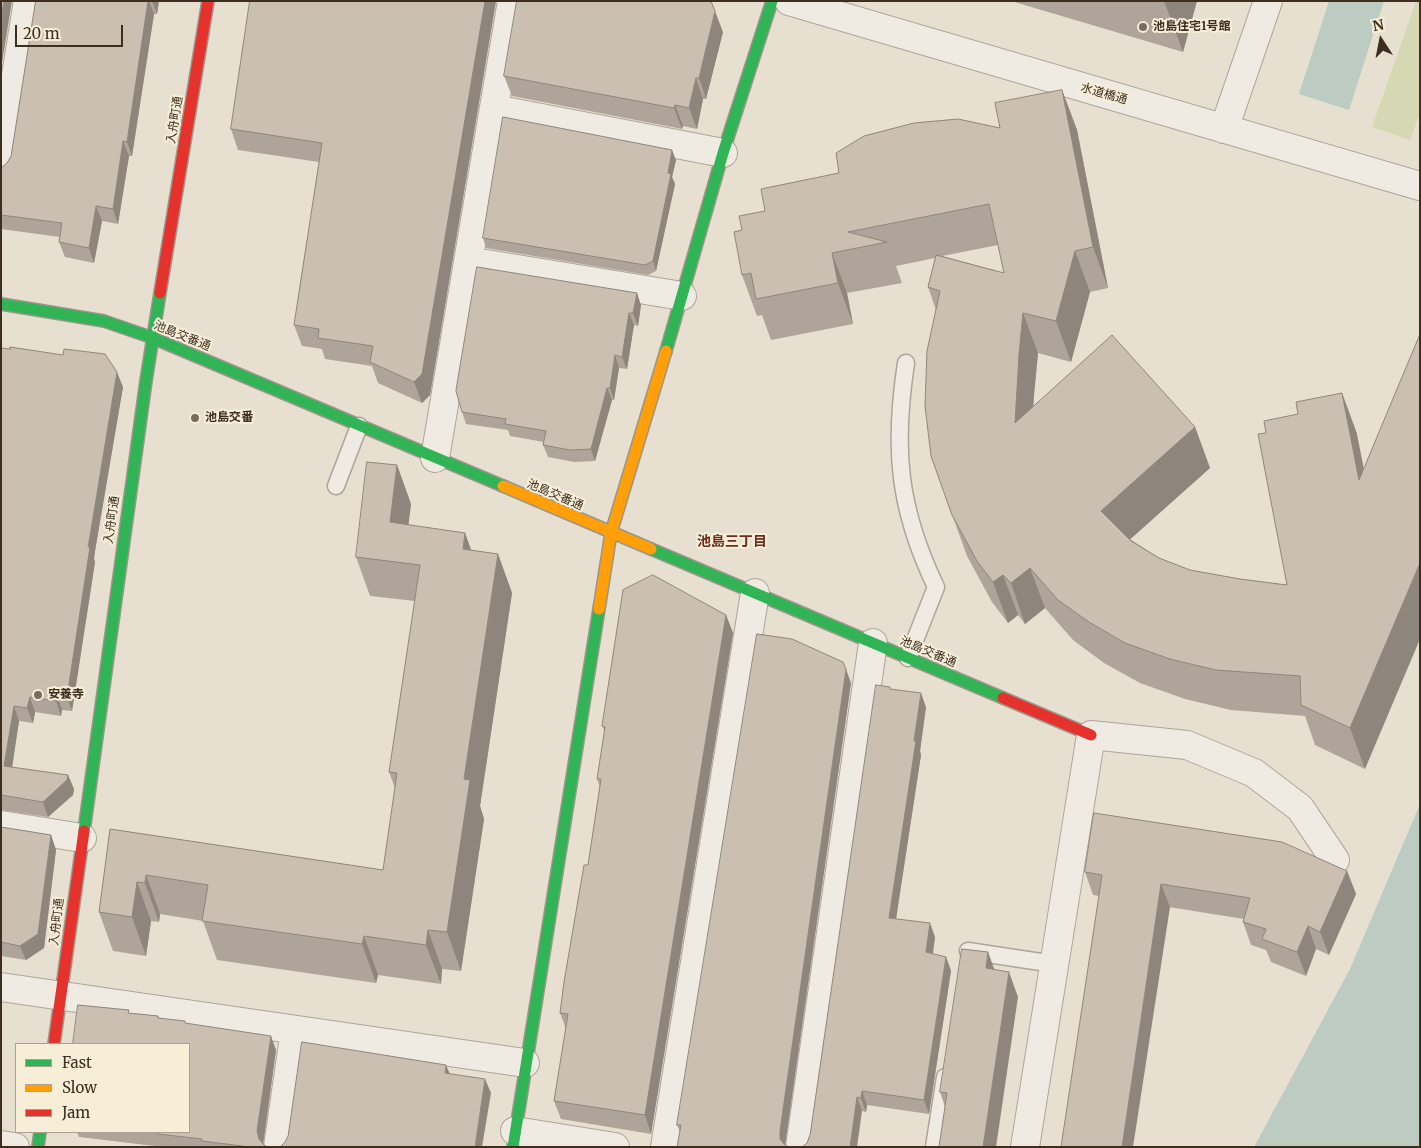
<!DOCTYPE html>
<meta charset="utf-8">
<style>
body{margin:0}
#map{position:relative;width:1421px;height:1148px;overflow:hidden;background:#e7e0d1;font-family:Merriweather,serif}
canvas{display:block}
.frame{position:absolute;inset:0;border:2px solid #3d2e20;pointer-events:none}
.legend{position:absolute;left:15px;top:1043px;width:175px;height:90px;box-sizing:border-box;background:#f7eed8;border:1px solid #ada18e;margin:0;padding:6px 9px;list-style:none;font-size:15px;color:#3d2e20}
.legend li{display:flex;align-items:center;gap:10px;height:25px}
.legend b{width:25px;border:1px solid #ada18e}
.north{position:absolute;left:1356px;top:15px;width:50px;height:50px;-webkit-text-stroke:4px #f7eed8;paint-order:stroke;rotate:349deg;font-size:14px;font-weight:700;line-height:20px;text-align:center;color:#3d2e20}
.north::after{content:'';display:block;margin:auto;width:18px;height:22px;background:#3d2e20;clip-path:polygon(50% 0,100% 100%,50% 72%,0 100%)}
.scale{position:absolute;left:15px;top:25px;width:108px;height:22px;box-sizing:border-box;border:2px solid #3d2e20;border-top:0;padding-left:6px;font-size:15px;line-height:18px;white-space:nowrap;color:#3d2e20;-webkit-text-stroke:4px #f7eed8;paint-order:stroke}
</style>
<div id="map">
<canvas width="1421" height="1148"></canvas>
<div class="frame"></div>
<ul class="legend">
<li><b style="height:6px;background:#30b455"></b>Fast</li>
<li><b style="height:6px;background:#ff9f0a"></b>Slow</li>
<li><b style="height:6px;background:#e5322d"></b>Jam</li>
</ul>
<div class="north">N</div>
<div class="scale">20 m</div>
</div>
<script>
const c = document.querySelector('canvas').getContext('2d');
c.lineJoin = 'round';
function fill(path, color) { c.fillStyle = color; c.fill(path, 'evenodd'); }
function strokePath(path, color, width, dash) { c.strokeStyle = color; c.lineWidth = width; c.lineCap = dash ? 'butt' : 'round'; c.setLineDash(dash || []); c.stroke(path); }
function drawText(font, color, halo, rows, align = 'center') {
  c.font = font + ' Merriweather,"Noto Sans JP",serif'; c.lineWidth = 4; c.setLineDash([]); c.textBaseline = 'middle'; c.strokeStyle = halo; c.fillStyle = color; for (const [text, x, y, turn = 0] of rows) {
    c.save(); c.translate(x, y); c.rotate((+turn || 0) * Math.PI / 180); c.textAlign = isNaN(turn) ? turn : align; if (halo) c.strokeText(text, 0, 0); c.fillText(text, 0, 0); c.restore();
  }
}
const green = new Path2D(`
 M1416 1H1420V113L1410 140 1372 127Z`);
const water = new Path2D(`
 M1329 1H1384L1349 110 1299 94Z
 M1420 804V1147H1254L1350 969Z`);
const lane = new Path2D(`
 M906 363C893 448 898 508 936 587L908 658
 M336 486 359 426
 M968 951 1054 964
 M934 1147 945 1077`);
const street = new Path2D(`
 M789 1 1420 186
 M494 109 723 153
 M1224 129 1268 1
 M1 168 28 1
 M468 261 682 296
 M435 458 512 1
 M1 825 82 838
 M1 987 525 1063
 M515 1131 615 1147
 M1 1145 15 1147
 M278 1147 295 1030
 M665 1147 755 593
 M800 1147 873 643
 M1025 1147 1091 735 1187 745 1254 773 1300 808 1335 860`);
const fast = new Path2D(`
 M1 304 104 321 153 338 503 486
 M666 351 723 153 772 1
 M651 549 1003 698
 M84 831 146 381 160 293
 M38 1147 40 1132
 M513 1147 599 609`);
const slow = new Path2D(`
 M503 486 651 549
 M599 609 611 533 666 351`);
const jam = new Path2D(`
 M160 293 208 1
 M1003 698 1091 735
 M54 1044 84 831`);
const wall = new Path2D(`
 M36 1H159L157 14H154L132 156H129L118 224 102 221 94 263 65 257 59 242 60 237 1 229V168L7 163 11 156Z
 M250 1H496L430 395 422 403 378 383 372 366 325 359 322 349 302 346 294 325 319 162 238 150 231 129Z
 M1011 1H1197L1183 52Z
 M723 32 706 99H703L697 129 683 126 682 129 512 96 504 76Z
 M1062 90 1077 130 1108 288 1090 292 1071 362 1038 353 1033 407 1195 427 1210 468 1130 539 1159 558 1190 570 1240 579 1287 585 1266 433 1298 414 1342 393 1357 434 1365 769 1315 745 1305 716 1231 710 1185 699 1140 683 1104 663 1073 640 1045 608 1025 624 1018 615 1008 623 992 602 967 556 931 456 936 310 928 287 935 258 896 266 902 283 847 293 853 324 771 340 762 315 757 316 742 275V230L765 211 839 173 1000 128ZM998 245 1004 273 942 256Z
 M676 160 672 177 675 184 656 271 648 275 486 248 483 238Z
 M641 305 638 326 634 325 627 369 619 368 614 400H612L595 461 574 462 548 457 543 445 544 442 510 436 508 430 466 424 462 412Z
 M1 348 123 387 95 551 94 559 95 562 72 711 62 710 61 716 35 712 33 723 19 721 12 767 68 775 74 789 73 795 48 817 1 810Z
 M397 465 411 504 408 525 465 533 471 550 498 554 512 593 480 806 484 819 461 971 442 969 441 984 378 975 376 983 217 960 203 921 160 914 159 922 151 921 146 956 113 951 99 912 110 829 383 870 395 788 389 772 415 601 370 596 356 557Z
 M726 615 733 633 651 1134 561 1119 554 1101 566 1029 560 1013 588 865 600 787 597 779 605 732 602 726Z
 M851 683 785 1145 680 1132 677 1125Z
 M891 690 926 707 920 751 921 755 896 919 935 937 933 954 946 957 951 971 929 1114 867 1105 866 1112 862 1111 807 1143 810 1135Z
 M1 827 51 835 56 850 44 948 26 960 1 956Z
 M1347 871 1356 894 1329 955 1316 949 1306 976 1271 962 1266 950 1251 945 1243 922 1244 919 1093 895 1085 872Z
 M988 952 994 970 1018 997 945 1107 940 1092Z
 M130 1013 158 1016 159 1018 186 1023 276 1050 263 1144 267 1147H163L79 1137 77 1132H189Z`);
const shadedWall = new Path2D(`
 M4 1H12L1 69V20Z
 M148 1H149L154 14 132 156 127 142Z
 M152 1H159L157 14Z
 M485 1H496L430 395 422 403 414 382Z
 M1164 1H1197L1183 52Z
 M715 11 723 32 706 99 699 78Z
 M696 78 703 99 697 129 689 108Z
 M1062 90 1077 130 1108 288 1093 247Z
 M675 105 683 126 682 129 674 108Z
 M123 141 129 156 118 224 113 209Z
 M672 150 676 160 672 177 675 184 656 271 653 261Z
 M96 206 102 221 94 263 89 248Z
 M1075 251 1090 292 1071 362 1056 321Z
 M832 253 847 293 853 324 838 283Z
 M637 293 641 305 638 326 633 313Z
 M629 313 634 325 627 369 622 357Z
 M1023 313 1038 353 1034 394 1030 463 1015 423 1019 354Z
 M615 355 619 368 614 400 610 388Z
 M117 372 123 387 95 551 94 559 95 562 72 711 67 697 90 536Z
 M607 388 612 400 595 461 591 449Z
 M1342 393 1357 434 1374 521 1359 480Z
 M1195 427 1210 468 1116 552 1101 511Z
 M397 465 411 504 404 561 390 522Z
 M465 533 479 572 463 549Z
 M498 554 512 593 480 806 484 819 461 971 447 932 464 779Z
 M1420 563V639L1365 769 1350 728Z
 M1030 568 1045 608 1025 624 1011 583Z
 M1003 575 1018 615 1008 623 993 582Z
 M726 615 733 633 651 1134 645 1115Z
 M846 669 851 683 785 1145 780 1139V1131Z
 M921 693 926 707 920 751 921 755 894 932 889 918Z
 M57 695 62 710 61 716 56 701Z
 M30 697 35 712 33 723 27 708Z
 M14 706 19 721 10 781 4 766Z
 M68 775 74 789 73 795 48 817 43 802Z
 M51 835 56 850 44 948 26 960 20 946Z
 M1347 871 1356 894 1329 955 1320 932Z
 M146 875 160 914 159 922 145 883Z
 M137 882 151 921 146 956 132 917Z
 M1161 884 1170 907 1133 1147H1122Z
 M930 923 935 937 931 966 926 952Z
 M1308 926 1316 949 1306 976 1297 952Z
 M428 930 442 969 441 984 426 945Z
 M364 936 378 975 376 983 362 944Z
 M988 952 997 977 986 968Z
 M946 957 951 971 929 1114 924 1100Z
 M1009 972 1018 997 996 1147H983Z
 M271 1036 276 1050 263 1145 259 1139 257 1131Z
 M446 1065 452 1079 445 1073Z
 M485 1079 491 1093 482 1147H475Z
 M862 1091 867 1105 866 1112 861 1098Z
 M857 1097 862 1111 857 1147H850Z`);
const building = new Path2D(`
 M1 1H4L1 20Z
 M36 1H148L127 142 123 141 113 209 96 206 89 248 59 242 62 223 1 215V168L7 163 11 156Z
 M250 1H485L422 374 414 382 370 362 373 346 318 338 319 329 294 325 322 143 231 129Z
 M517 1H711L715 11 699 78H696L689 108 675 105 674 108 504 76Z
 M1062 90 1093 247 1075 251 1056 321 1023 313 1019 354 1015 423 1112 335 1195 427 1101 511 1131 541 1159 558 1190 570 1240 579 1287 585 1258 434 1266 433 1264 421 1298 414 1296 402 1342 393 1359 480 1420 334V563L1350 728 1301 705 1300 676 1216 670 1170 659 1125 643 1089 622 1058 600 1030 568 1011 583 1003 575 993 582 977 561 952 515 931 456 925 406 927 351 940 291 928 287 936 255 1004 273 989 204 848 232 887 242 832 253 838 283 756 299 751 273 742 275 734 232 742 230 739 216 765 211 761 189 839 173 836 153 864 136 914 123 958 119 1000 128 995 103Z
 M503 117 672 150 668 173 671 174 653 261 645 265 483 238Z
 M477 267 637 293 633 313H629L622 357 615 355 610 388H607L591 449 570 450 543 445 546 431 505 424 506 419 462 412 456 391Z
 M10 347 63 355 64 349 105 354 117 372 90 536 88 547H90L67 697 57 695 56 701 30 697 27 708 14 706 4 766 68 775 67 780 43 802 1 795V348L10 349Z
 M367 462 397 465 390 522 465 533 463 549 498 554 464 779 470 780 447 932 428 930 426 945 364 936 362 944 202 921 208 885 146 875 145 883 137 882 132 917 99 912 110 829 383 870 397 773 389 772 420 565 356 557Z
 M653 575 726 615 645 1115 554 1101 568 1014 560 1013 564 982 584 865H588L601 779H597L605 727 602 726 623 590Z
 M757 634 792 639 843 662 846 669 780 1131V1139L785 1145 789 1147H677L681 1125H677Z
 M876 685 890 687V689L921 693 914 741H916L889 918 930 923 926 952 946 957 924 1100 862 1091 861 1098 857 1097 850 1147H802L807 1143 810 1135Z
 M1094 813 1282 842 1347 871 1320 932 1308 926 1297 952 1262 939 1266 929 1243 922 1250 898 1161 884 1122 1147H1061L1102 875 1085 872Z
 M1 827 51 835 38 934 20 946 1 942Z
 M962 949 988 952 986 968 1009 972 983 1147H939L947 1093 940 1092Z
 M78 1005 129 1010 128 1013 158 1016V1018L185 1021V1023L271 1036 257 1131 259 1139 264 1145 267 1147H250L202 1141V1139L158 1134V1132H155H189V1044H73Z
 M302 1042 446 1065 445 1073 485 1079 475 1147H280L285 1142 288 1136Z`);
const markers = [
 [1143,27,5,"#786c5e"],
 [195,418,5,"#786c5e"],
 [38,695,5,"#786c5e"]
];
const poiNames = [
 ["池島住宅1号館",1153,27],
 ["池島交番",205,418],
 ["安養寺",48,695]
];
const streetNames = [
 ["水道橋通",1104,94,16],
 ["入舟町通",175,120,-81],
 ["池島交番通",182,336,22],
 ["池島交番通",555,495,23],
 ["入舟町通",112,520,-82],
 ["池島交番通",928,652,23],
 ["入舟町通",57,922,-83]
];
const neighbourhoodNames = [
 ["池島三丁目",732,542]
];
fill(green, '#d6d7b3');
fill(water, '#bcccc2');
strokePath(lane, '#ada599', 19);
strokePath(street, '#ada599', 30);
strokePath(fast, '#9c958a', 14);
strokePath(slow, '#9c958a', 14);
strokePath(jam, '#9c958a', 14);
strokePath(lane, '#efebe3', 16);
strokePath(street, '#efebe3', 28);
strokePath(fast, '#30b455', 11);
strokePath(slow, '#ff9f0a', 11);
strokePath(jam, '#e5322d', 11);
fill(wall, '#afa499');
fill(shadedWall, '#8e867d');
fill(building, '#cbbfb2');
strokePath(building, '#8e867d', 1);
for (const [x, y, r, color] of markers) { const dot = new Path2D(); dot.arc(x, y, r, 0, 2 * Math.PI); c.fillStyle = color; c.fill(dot); strokePath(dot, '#f7eed8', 2); }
drawText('bold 12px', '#3d2e20', '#f7eed8', poiNames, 'left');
drawText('12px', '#3d2e20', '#f7eed8', streetNames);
drawText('bold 14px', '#6b2e1e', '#f7eed8', neighbourhoodNames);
</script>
